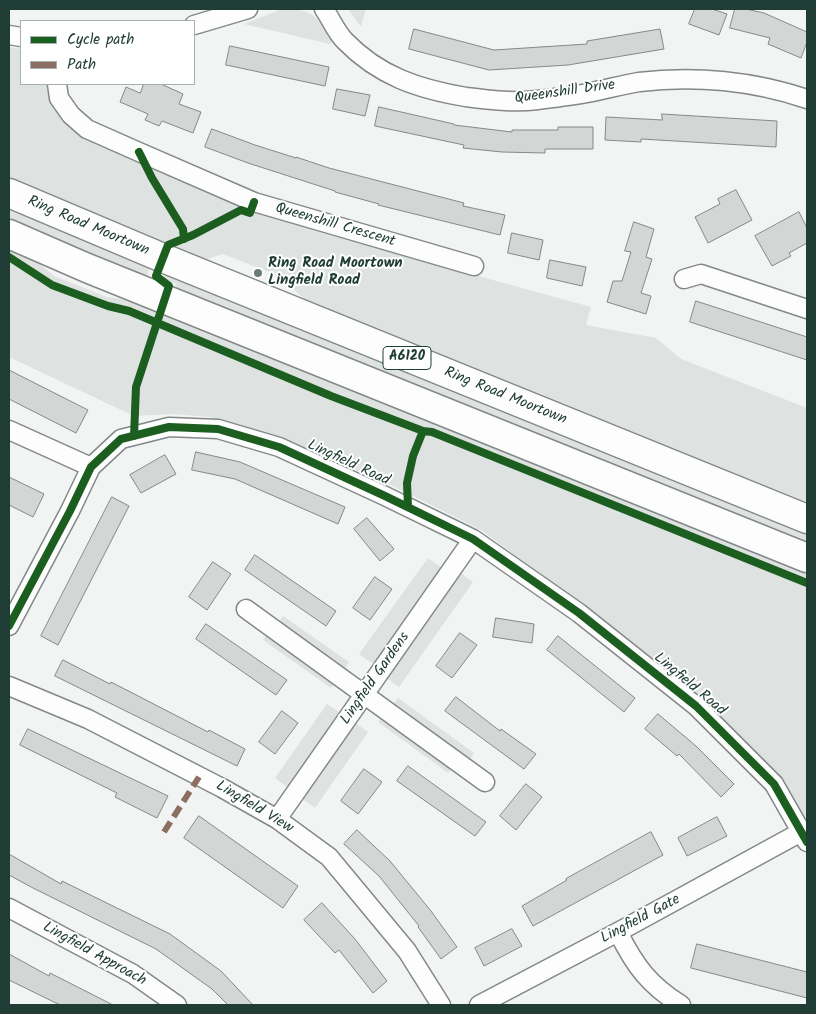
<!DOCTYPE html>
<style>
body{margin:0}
#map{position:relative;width:816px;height:1014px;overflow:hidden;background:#f2f3f3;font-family:Kalam,sans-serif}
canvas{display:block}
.frame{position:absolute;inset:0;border:10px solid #1f3d34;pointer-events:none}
.legend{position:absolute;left:20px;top:20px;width:175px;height:65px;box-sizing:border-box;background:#fff;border:1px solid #a5b1ae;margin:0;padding:6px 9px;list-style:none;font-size:15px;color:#1f3d34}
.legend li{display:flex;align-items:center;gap:10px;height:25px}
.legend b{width:25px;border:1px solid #a5b1ae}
</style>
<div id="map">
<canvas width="816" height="1014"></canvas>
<div class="frame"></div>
<ul class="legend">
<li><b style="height:6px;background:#1b5e20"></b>Cycle path</li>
<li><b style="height:6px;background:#8d6e63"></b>Path</li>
</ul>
</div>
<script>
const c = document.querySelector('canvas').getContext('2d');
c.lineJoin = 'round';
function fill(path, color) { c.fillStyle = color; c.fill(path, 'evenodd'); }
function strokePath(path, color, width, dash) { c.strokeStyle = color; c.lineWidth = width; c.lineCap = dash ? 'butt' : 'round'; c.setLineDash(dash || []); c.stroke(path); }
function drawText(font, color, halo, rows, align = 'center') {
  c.font = font + ' Kalam,sans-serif'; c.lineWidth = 4; c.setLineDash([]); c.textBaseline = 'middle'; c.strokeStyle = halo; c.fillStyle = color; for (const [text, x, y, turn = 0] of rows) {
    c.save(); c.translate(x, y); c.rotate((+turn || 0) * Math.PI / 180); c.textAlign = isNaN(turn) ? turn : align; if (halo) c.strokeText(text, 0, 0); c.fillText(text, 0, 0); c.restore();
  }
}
const green = new Path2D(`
 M282 9C314 9 316 16 333 41L330 44 244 24Z
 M348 9H366L361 27Z
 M9 47 21 49V84H47L48 94 55 110 68 126 87 140 134 161 318 232 464 270 471 274 591 307 586 325 656 338 681 359 807 408V502L312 306 279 276 223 254 204 260 9 181Z
 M9 204 151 265 145 279 9 222Z
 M9 245 28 254 54 276 107 297 137 301 807 567V827L785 787 767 763 703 699 483 531 391 485 281 438 210 417 172 414 134 416 9 357Z
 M166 271 807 529V545L174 291 176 284 164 279Z
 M428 558 445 570 376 666 359 654Z
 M458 571 473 582 399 687 385 677Z
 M283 616 349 662 344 670 278 623Z
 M267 634 335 681 331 688 263 640Z
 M398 698 474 753 469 761 393 705Z
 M327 704 342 714 290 789 275 778Z
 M383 716 453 766 448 773 378 722Z
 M354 722 368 732 315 808 300 797Z`);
const building = new Path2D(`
 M695 9H712L727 14 719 35 689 24Z
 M735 9H746L764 13 807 32V42L801 58 768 44 770 38 730 28Z
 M414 29 494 50 587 44V41L660 29 664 49 568 65 489 70 409 49Z
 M230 46 329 67 325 86 226 65Z
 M144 84H161L183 94 179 104 201 112 193 133 162 121 159 126 145 120 148 114 120 102 126 87 140 93Z
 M337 89 370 95 365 116 333 109Z
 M379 107 454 124V125L512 132V130H558V127H593V149H545V153L502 152 463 148 464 145 375 126Z
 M662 114 777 121 776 147 641 139V142L605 140 606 117 662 120Z
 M212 129 255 145 296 158V157L329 168 464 203 463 206 505 215 500 235 378 205 379 204 335 192V191L248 163 205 147Z
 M736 190 752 220 708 243 695 217 720 204 718 199Z
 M799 212 807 228V243L789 253 791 256 772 266 755 236Z
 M634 222 654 229 646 257 652 259 641 293 651 296 646 314 607 302 613 281H622L631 252 625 251Z
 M512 233 543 240 539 260 508 253Z
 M550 260 586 267 582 286 547 278Z
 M696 301 807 337V360L690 322Z
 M9 370 88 410 76 433 9 399Z
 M196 452 240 462 345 507 338 524 235 479 192 470Z
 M165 455 176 474 141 493 130 475Z
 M9 477 44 494 33 517 9 505Z
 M112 497 129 506 58 645 41 636Z
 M367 518 394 549 380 561 354 529Z
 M255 555 336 611 326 626 245 570Z
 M213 562 231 574 207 610 189 597Z
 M375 577 392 589 370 620 353 608Z
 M496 618 534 624 532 643 493 637Z
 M206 624 287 680 276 695 196 639Z
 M460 633 477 645 452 678 436 666Z
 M558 636 635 698 624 712 547 650Z
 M63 660 110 684 111 682 208 732 209 730 245 749 237 766 55 676Z
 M456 697 500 731 501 729 536 754 524 769 445 711Z
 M282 711 298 723 275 754 259 742Z
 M658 714 696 746 734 784 721 797 679 754 677 756 645 729Z
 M28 729 168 796 157 818 115 797 117 793 20 745Z
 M408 766 486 822 475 836 397 781Z
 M364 769 382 782 358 814 341 801Z
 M526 784 542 797 516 830 500 816Z
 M199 816 298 886 283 908 184 838Z
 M717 817 727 836 687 856 678 838Z
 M357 830 390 861 431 911 457 947 441 959 418 927 419 926 379 876 344 844Z
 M651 832 663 855 533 926 522 906 567 880 566 879Z
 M9 854 61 884 62 881 170 934 221 971 253 1005H228L212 989 156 949 33 888 9 875Z
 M322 903 355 939 387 981 373 993 339 950 335 953 304 920Z
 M512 929 522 946 484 966 475 948Z
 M697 944 807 972V998L691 968Z
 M9 954 49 976 50 973 113 1005H60L9 980Z`);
const minor = new Path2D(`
 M324 9C331 19 336 32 345 41 379 76 418 89 466 97 490 100 514 103 538 100 554 98 571 96 587 93 604 90 621 85 639 82 695 75 754 81 807 99
 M194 25 248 9
 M9 35 21 37
 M57 84 59 98 71 115 87 129 139 152 254 202 474 266
 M684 279 701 274 807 309
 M9 430 91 467
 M246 609 485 782
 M9 626 70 511 91 467 121 439 169 427 218 429 279 447 385 496 473 539 579 613 696 706 774 784 807 842
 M9 686 88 719 222 788 277 819 329 857 407 951 441 1005
 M277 819 473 539
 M9 908 133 974 177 1005
 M618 932C635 966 649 985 681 1005
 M479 1005 618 932 801 832`);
const trunk = new Path2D(`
 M9 193 163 258 807 519
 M9 234 87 268 807 558`);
const quiet = new Path2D(`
 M164 832 199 777`);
const cycleway = new Path2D(`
 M139 152 152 178 183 229 184 239
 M9 257 52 285 108 306 129 311 331 396 423 431 432 432 807 583
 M134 436 136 387 169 286 156 276 168 245 193 235 241 210 250 213 254 202
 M408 507 407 483 413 456 423 431
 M9 626 70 511 91 467 121 439 169 427 218 429 279 447 385 496 473 539 579 613 696 706 774 784 807 842`);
const markers = [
 [258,273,5,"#697d77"]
];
const shields = [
 [407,358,48]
];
const shieldNames = [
 ["A6120",407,358]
];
const streetNames = [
 ["Queenshill Drive",565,93,-8],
 ["Queenshill Crescent",335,226,16],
 ["Ring Road Moortown",88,227,23],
 ["Ring Road Moortown",505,397,22],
 ["Lingfield Road",348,464,25],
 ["Lingfield Gardens",376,679,-55],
 ["Lingfield Road",689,685,40],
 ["Lingfield View",254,808,31],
 ["Lingfield Gate",641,920,-28],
 ["Lingfield Approach",94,955,29]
];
const poiNames = [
 ["Ring Road Moortown",268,264],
 ["Lingfield Road",268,281]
];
fill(green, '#dee2e1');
fill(building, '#d3d6d5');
strokePath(building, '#838988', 1);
strokePath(minor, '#838988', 21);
strokePath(trunk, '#838988', 31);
strokePath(minor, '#fdfdfd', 18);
strokePath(trunk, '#fdfdfd', 28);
strokePath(quiet, '#8d6e63', 6, [12, 6]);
strokePath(cycleway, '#1b5e20', 8);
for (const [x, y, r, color] of markers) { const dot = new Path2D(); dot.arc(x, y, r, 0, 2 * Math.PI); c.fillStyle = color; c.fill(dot); strokePath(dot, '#fff', 2); }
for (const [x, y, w] of shields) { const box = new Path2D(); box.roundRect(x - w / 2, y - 11.5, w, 23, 4); c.fillStyle = '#fff'; c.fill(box); strokePath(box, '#1f3d34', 1); }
drawText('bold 14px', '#1f3d34', null, shieldNames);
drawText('15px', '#1f3d34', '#fff', streetNames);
drawText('bold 15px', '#1f3d34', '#fff', poiNames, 'left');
</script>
